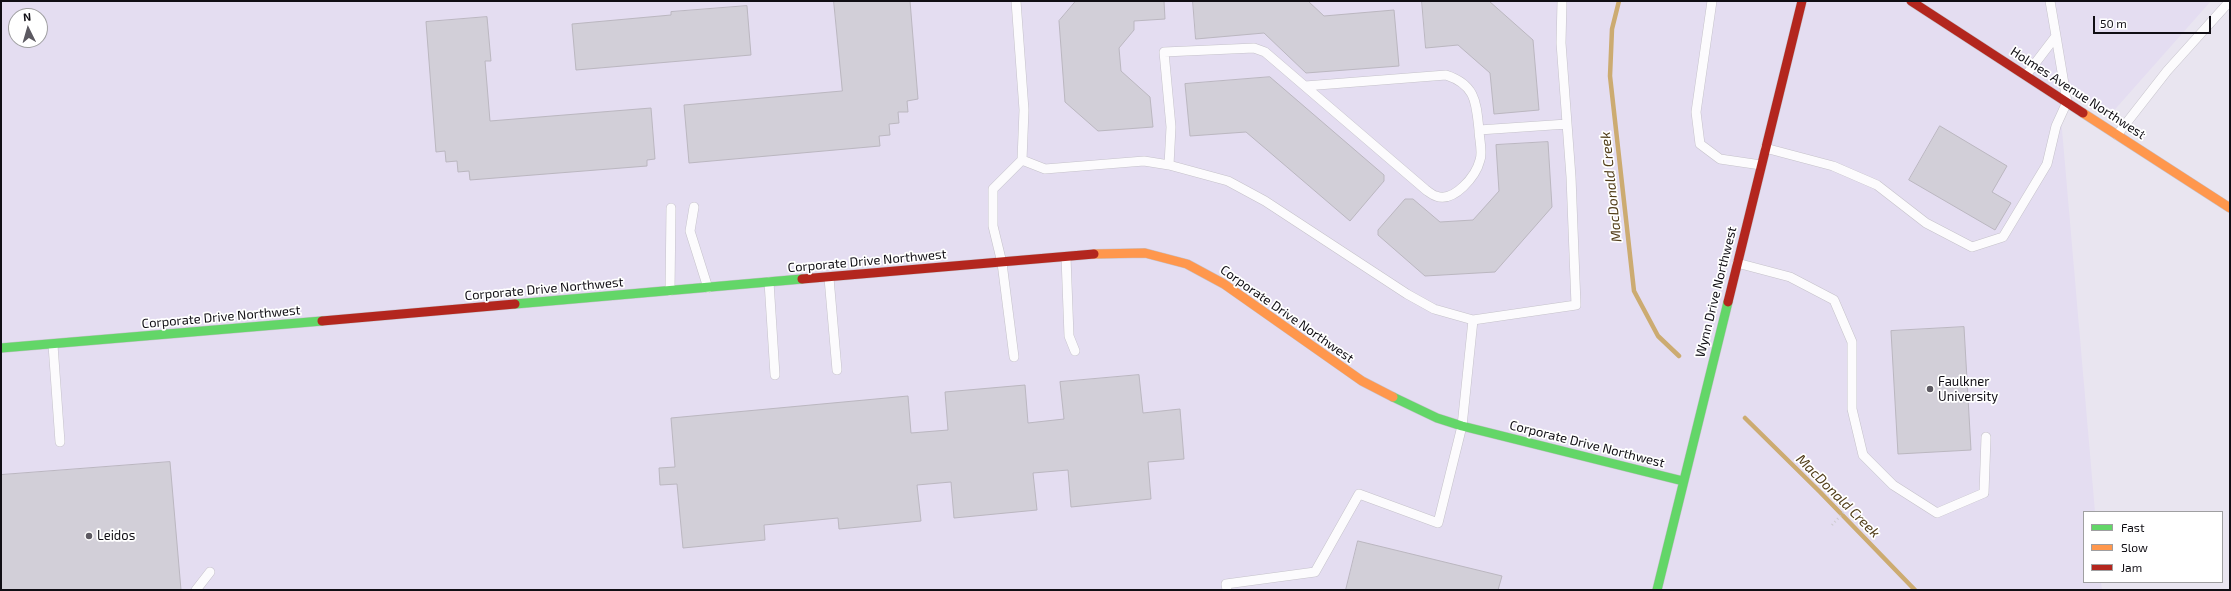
<!DOCTYPE html>
<style>
body{margin:0}
#map{position:relative;width:2231px;height:591px;overflow:hidden;background:#e9e5f0;font-family:"Exo 2",sans-serif}
canvas{display:block}
.frame{position:absolute;inset:0;border:2px solid #100e14;pointer-events:none}
.legend{position:absolute;left:2083px;top:511px;width:140px;height:72px;box-sizing:border-box;background:#fff;border:1px solid #9f9fa1;margin:0;padding:5px 7px;list-style:none;font-size:12px;color:#100e14}
.legend li{display:flex;align-items:center;gap:8px;height:20px}
.legend b{width:20px;border:1px solid #9f9fa1}
.north{position:absolute;left:8px;top:8px;width:40px;height:40px;box-sizing:border-box;background:#fff;border:1px solid #9f9fa1;border-radius:50%;rotate:355deg;font-size:11px;font-weight:700;line-height:16px;text-align:center;color:#100e14}
.north::after{content:'';display:block;margin:auto;width:14px;height:18px;background:#5c5961;clip-path:polygon(50% 0,100% 100%,50% 72%,0 100%)}
.scale{position:absolute;left:2093px;top:16px;width:118px;height:18px;box-sizing:border-box;border:2px solid #100e14;border-top:0;padding-left:5px;font-size:12px;line-height:14px;white-space:nowrap;color:#100e14;-webkit-text-stroke:3px #fff;paint-order:stroke}
</style>
<div id="map">
<canvas width="2231" height="591"></canvas>
<div class="frame"></div>
<ul class="legend">
<li><b style="height:5px;background:#63d668"></b>Fast</li>
<li><b style="height:5px;background:#ff974d"></b>Slow</li>
<li><b style="height:5px;background:#b3261e"></b>Jam</li>
</ul>
<div class="north">N</div>
<div class="scale">50 m</div>
</div>
<script>
const c = document.querySelector('canvas').getContext('2d');
c.lineJoin = 'round';
function fill(path, color) { c.fillStyle = color; c.fill(path, 'evenodd'); }
function strokePath(path, color, width, dash) { c.strokeStyle = color; c.lineWidth = width; c.lineCap = dash ? 'butt' : 'round'; c.setLineDash(dash || []); c.stroke(path); }
function drawText(font, color, halo, rows, align = 'center') {
  c.font = font + ' "Exo 2",sans-serif'; c.lineWidth = 3.5; c.setLineDash([]); c.textBaseline = 'middle'; c.strokeStyle = halo; c.fillStyle = color; for (const [text, x, y, turn = 0] of rows) {
    c.save(); c.translate(x, y); c.rotate((+turn || 0) * Math.PI / 180); c.textAlign = isNaN(turn) ? turn : align; if (halo) c.strokeText(text, 0, 0); c.fillText(text, 0, 0); c.restore();
  }
}
const built = new Path2D(`
 M1 1H2211L2110 115 2058 83 2095 512H2084V582H2101L2102 590H1ZM16 16H40V40H16Z`);
const stream = new Path2D(`
 M1619 1 1612 29 1610 76 1634 291 1658 336 1679 356
 M1745 418 1820 492 1915 590`);
const building = new Path2D(`
 M834 1H910L918 99 907 101 908 112H898L899 123 889 124 890 135 879 136 880 146 689 163 684 105 842 91Z
 M1076 1H1164L1165 19 1134 21V30L1119 48 1121 71 1150 97 1153 127 1098 131 1065 102 1059 21Z
 M1193 1H1308L1324 16 1394 10 1399 66 1306 73 1264 33 1196 39Z
 M1422 1H1489L1533 40 1539 110 1494 114 1490 73 1458 45 1426 48Z
 M747 6 751 55 576 70 572 24 671 15V12Z
 M487 17 491 61H485L490 121 651 108 655 159 647 160V166L470 180 469 171 458 172 457 161 446 162 445 151 436 152 426 22Z
 M1270 77 1384 175V181L1350 221 1246 132 1190 136 1185 84Z
 M1940 126 2007 166 1992 192 2011 203 1995 230 1909 180Z
 M1548 142 1552 207 1495 272 1425 276 1378 235V230L1405 199H1413L1440 222 1473 220 1499 191 1496 145Z
 M1964 327 1971 450 1898 454 1891 331Z
 M1139 375 1143 413 1180 409 1184 459 1148 462 1151 499 1071 507 1068 470 1033 473 1037 510 954 518 951 482 917 485 921 521 839 529 838 518 764 525 765 540 683 548 677 484 660 485 659 468 675 467 671 418 908 396 911 433 948 430 945 392 1025 385 1028 423 1064 419 1060 382Z
 M170 462 181 590H1V475Z
 M1358 541 1502 576 1498 590H1346Z`);
const path = new Path2D(`
 M1832 525 1851 504`);
const lane = new Path2D(`
 M1712 1 1696 112 1700 144 1720 159 1761 165
 M2027 74 2056 36 2050 1
 M1305 86 1446 75C1476 85 1476 102 1479 130
 M2117 135 2167 71 2230 1
 M1765 148 1833 166 1877 185 1926 223 1972 247 2003 237 2047 164 2056 126 2067 102 2056 36
 M1022 160 1045 169 1144 161 1169 165 1228 181 1265 201 1407 294 1434 309 1473 320
 M1169 165 1171 127 1164 52 1254 48 1265 52 1426 190C1429 192 1432 195 1436 196 1454 203 1476 176 1480 160 1483 152 1479 138 1479 130L1567 124
 M694 207 690 231 708 288
 M1066 257 1069 336 1075 351
 M1737 263 1790 277 1834 300 1852 342V409L1863 455 1893 485 1937 513 1984 493 1986 437
 M829 278 837 370
 M769 282 775 375
 M670 291 671 208
 M53 345 60 442
 M1014 357 1002 263 993 226V189L1022 160 1024 110 1016 1
 M196 590 210 572
 M1227 590 1226 584 1315 572 1359 494 1438 523 1462 426 1473 320 1576 305 1571 177 1561 43 1562 1`);
const fast = new Path2D(`
 M515 304 802 279
 M1 348 322 321
 M1393 397 1437 418 1462 426 1683 481
 M1657 590 1728 302`);
const slow = new Path2D(`
 M2083 113 2230 208
 M1094 254 1145 253 1187 264 1224 284 1362 381 1393 397`);
const jam = new Path2D(`
 M1911 1 2083 113
 M802 279 1094 254
 M1728 302 1802 1
 M322 321 515 304`);
const markers = [
 [1930,389,4,"#5c5961"],
 [89,536,4,"#5c5961"]
];
const streetNames = [
 ["Holmes Avenue Northwest",2078,93,33],
 ["Corporate Drive Northwest",867,261,-5],
 ["Corporate Drive Northwest",544,289,-5],
 ["Wynn Drive Northwest",1716,292,-76],
 ["Corporate Drive Northwest",1287,314,35],
 ["Corporate Drive Northwest",221,317,-5],
 ["Corporate Drive Northwest",1587,444,14]
];
const poiNames = [
 ["Faulkner",1938,382],
 ["University",1938,397],
 ["Leidos",97,536]
];
const waterNames = [
 ["MacDonald Creek",1611,187,-96],
 ["MacDonald Creek",1838,496,45]
];
fill(built, '#e4ddf1');
strokePath(stream, '#ccab71', 4.5);
fill(building, '#d2cfd8');
strokePath(building, '#bbb7c0', 1);
strokePath(lane, '#c5c2ca', 10);
strokePath(fast, '#c5c2ca', 10);
strokePath(slow, '#c5c2ca', 10);
strokePath(jam, '#c5c2ca', 10);
strokePath(path, '#cbc9cc', 2.5, [1, 3]);
strokePath(lane, '#fcfbfd', 9);
strokePath(fast, '#63d668', 9);
strokePath(slow, '#ff974d', 9);
strokePath(jam, '#b3261e', 9);
for (const [x, y, r, color] of markers) { const dot = new Path2D(); dot.arc(x, y, r, 0, 2 * Math.PI); c.fillStyle = color; c.fill(dot); strokePath(dot, '#fff', 1.5); }
drawText('13px', '#100e14', '#fff', streetNames);
drawText('13px', '#100e14', '#fff', poiNames, 'left');
drawText('italic 14px', '#523e1a', '#fff', waterNames);
</script>
